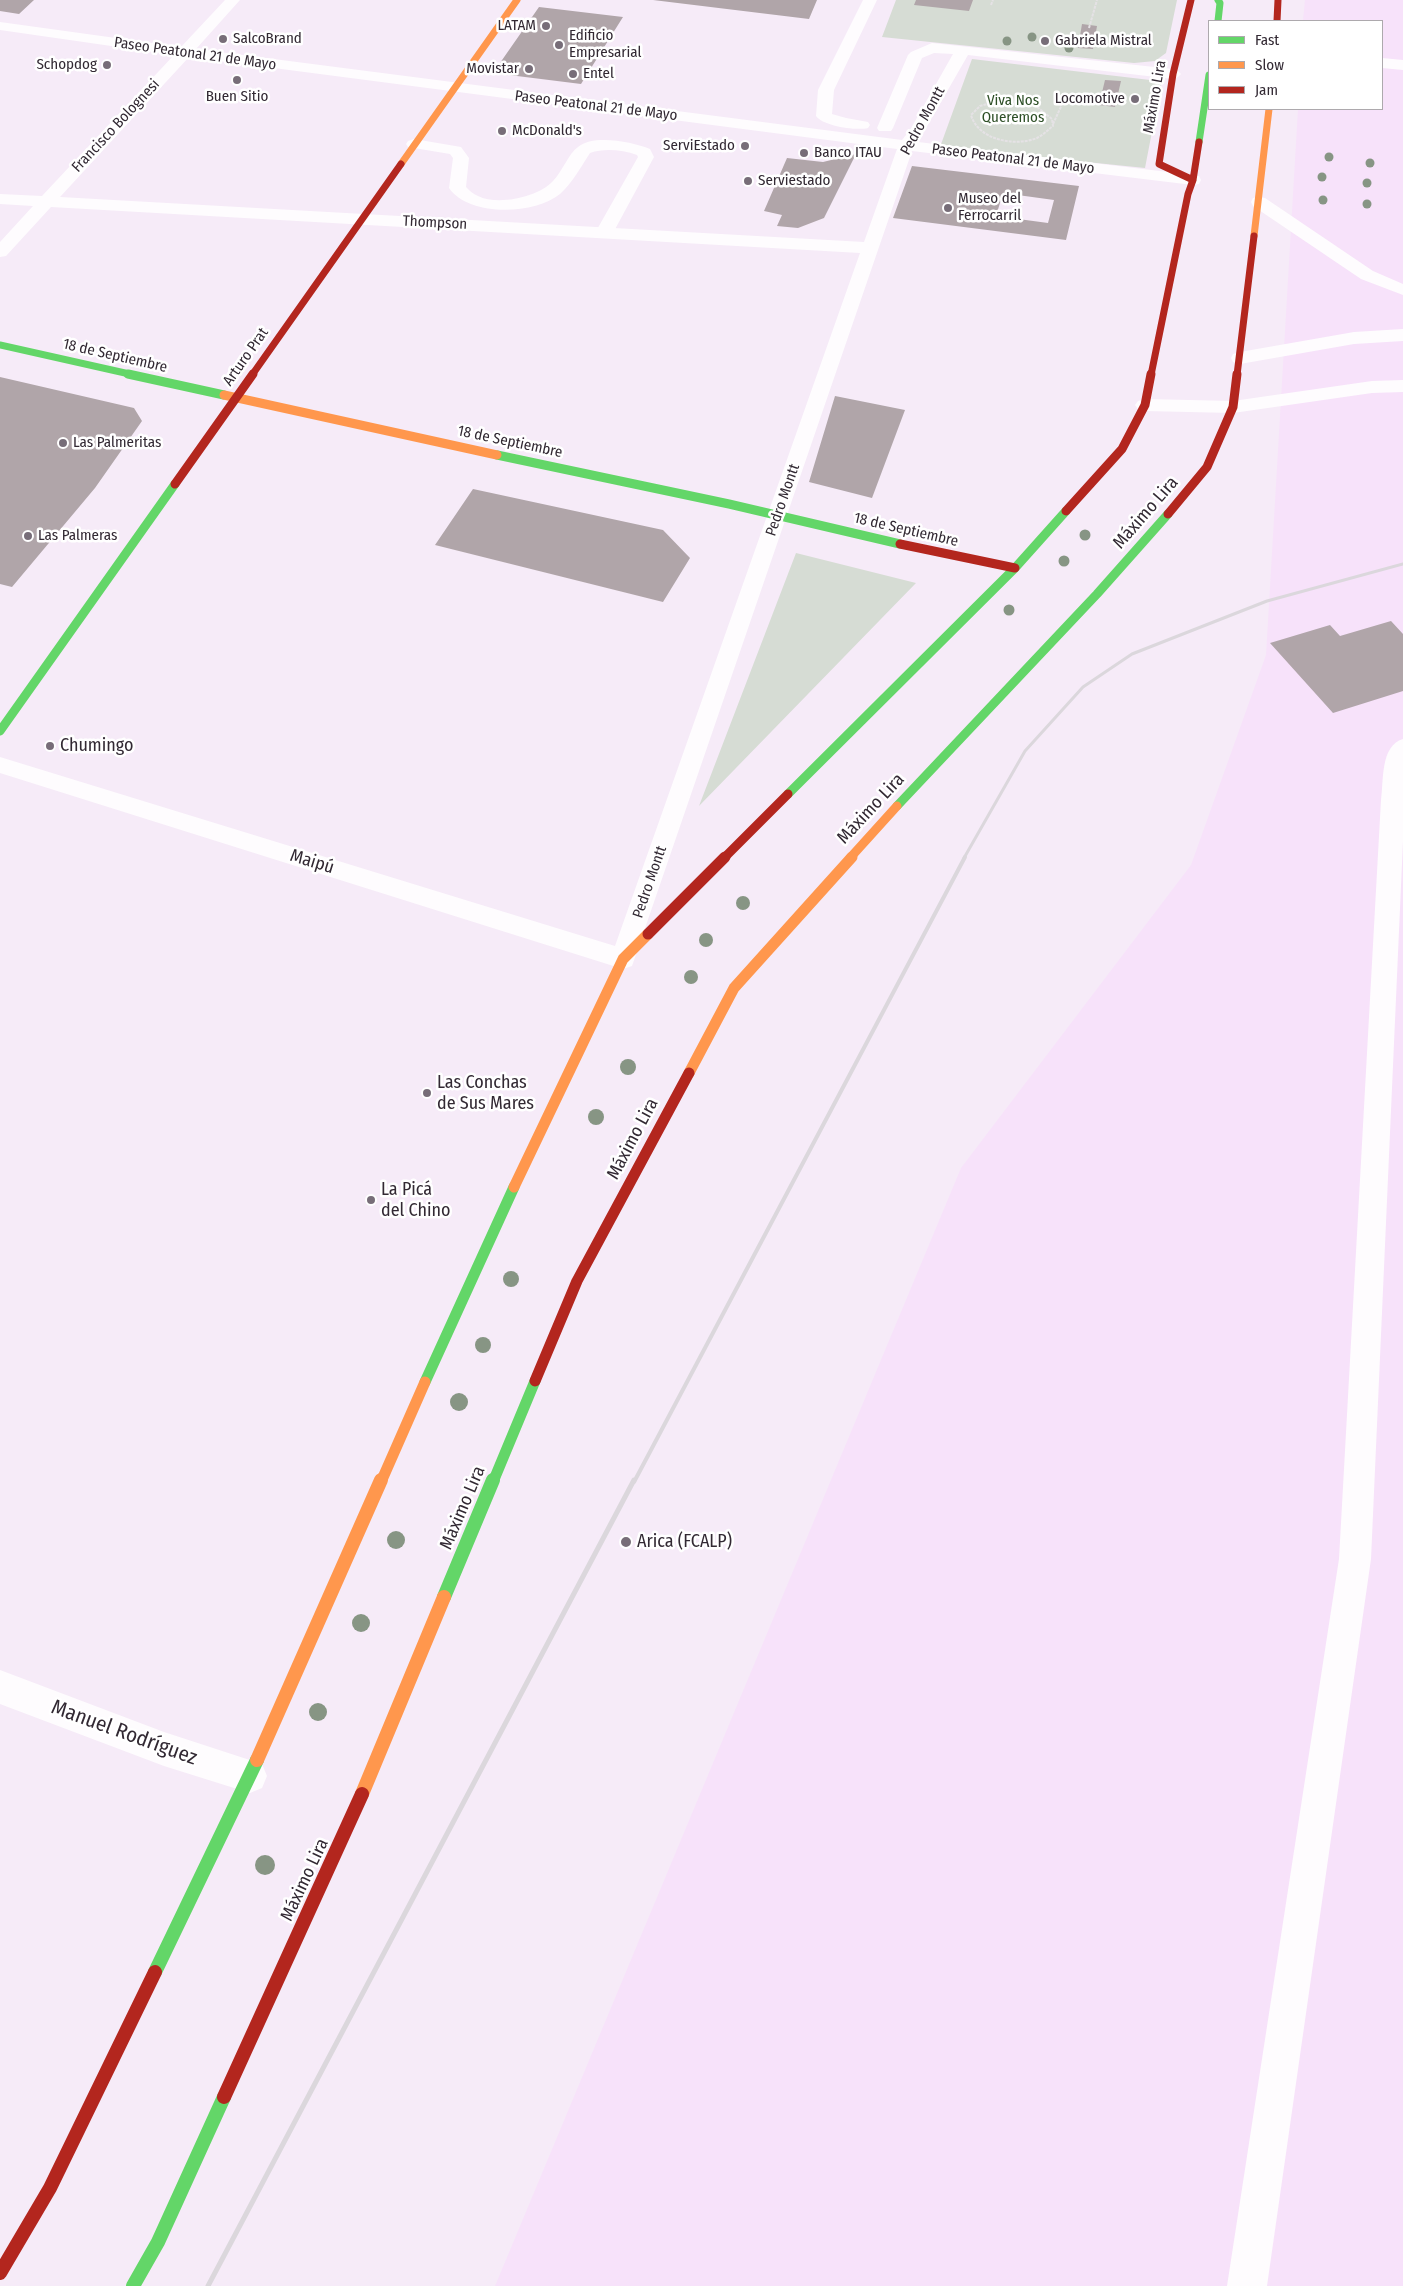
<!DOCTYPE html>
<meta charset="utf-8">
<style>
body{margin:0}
#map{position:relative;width:1403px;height:2286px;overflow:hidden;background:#f6ebf8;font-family:"Fira Sans Condensed",sans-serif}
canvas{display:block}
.legend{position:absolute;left:1208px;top:20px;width:175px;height:90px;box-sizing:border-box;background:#fff;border:1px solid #ada9ad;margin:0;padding:6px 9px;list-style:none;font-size:15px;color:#322933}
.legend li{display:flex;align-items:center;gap:10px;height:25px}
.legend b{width:25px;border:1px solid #ada9ad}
</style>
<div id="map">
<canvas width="1403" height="2286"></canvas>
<ul class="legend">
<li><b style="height:6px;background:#63d668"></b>Fast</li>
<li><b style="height:6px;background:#ff974d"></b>Slow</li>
<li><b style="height:6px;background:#b3261e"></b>Jam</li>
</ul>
</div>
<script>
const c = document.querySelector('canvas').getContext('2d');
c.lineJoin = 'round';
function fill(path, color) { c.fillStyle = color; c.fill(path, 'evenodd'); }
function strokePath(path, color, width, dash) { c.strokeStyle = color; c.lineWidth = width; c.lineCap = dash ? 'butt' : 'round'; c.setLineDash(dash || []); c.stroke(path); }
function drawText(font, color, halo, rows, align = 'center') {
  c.font = font + ' "Fira Sans Condensed",sans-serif'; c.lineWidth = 5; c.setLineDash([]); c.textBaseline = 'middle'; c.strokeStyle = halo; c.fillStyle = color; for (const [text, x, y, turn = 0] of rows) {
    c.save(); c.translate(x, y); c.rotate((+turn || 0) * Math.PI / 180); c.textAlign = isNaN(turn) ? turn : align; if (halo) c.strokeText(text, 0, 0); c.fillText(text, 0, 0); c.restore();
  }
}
const built = new Path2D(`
 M1305 0H1403V2286H495L961 1168 1191 865 1266 655 1298 109H1382V21H1303Z`);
const green = new Path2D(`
 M896 0H1177L1166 53 1155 61 1134 63 882 37Z
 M972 59 1150 80 1161 85 1145 168 940 147Z
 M796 553 916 583 699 806Z`);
const building = new Path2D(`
 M0 0H34L19 14 0 11Z
 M653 0H817L809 19Z
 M916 0H973L969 11 914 5Z
 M539 7 623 17 581 84 493 73Z
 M1082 24 1097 26 1093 49 1078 48Z
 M1105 80 1121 81 1115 107 1099 105Z
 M856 154 824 218 798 228 777 226 782 215 764 211 787 158 823 162Z
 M912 166 1079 186 1066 240 893 218ZM1003 193 1054 200 1048 223 996 216Z
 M0 377 134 408 142 421 95 488 12 587 0 584Z
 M835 396 905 410 872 498 809 482Z
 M473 489 663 530 690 558 663 602 435 545Z
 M1391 621 1403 634V691L1333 713 1270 643 1330 625 1340 636Z`);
const path = new Path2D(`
 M991 5 993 0
 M1089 28 1097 0
 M1002 100 1036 106 1052 119 1053 126C1048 130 1043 135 1037 138 1015 147 978 140 971 115L980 106Z
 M1053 124 1065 98`);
const lane = new Path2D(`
 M1382 58 1403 60V70L1382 68Z
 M414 139 461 147 469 158 466 187C469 190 473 194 478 196 498 206 539 197 553 181 562 172 569 153 578 147 594 134 632 142 650 149L654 157 613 233 610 237H598L595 233 638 157 637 155C622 150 605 148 590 153 581 167 572 183 560 194 534 215 469 217 449 188L453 158 450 154 408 147 406 144 408 141Z
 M1259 197 1265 198 1373 271 1403 284V295L1361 279 1253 206 1251 202 1253 198Z
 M1403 329V341L1354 344 1240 364 1233 362 1231 358 1233 354 1240 352 1354 332Z
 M1403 380V392L1372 393 1233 413 1145 411 1138 409 1135 405 1138 401 1145 399 1233 401 1372 381Z
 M1403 739V841L1371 1559 1267 2286H1227L1339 1559 1381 800C1384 780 1380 746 1403 739Z`);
const street = new Path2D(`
 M225 0H240L196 49 902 140 910 130 953 54 934 53 922 58 893 128 891 131H879L877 128 908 55 911 52 932 43 1173 69 1178 71 1181 74 1178 77 1173 79 968 55 918 142 1193 175 1199 176 1201 180 1199 184 1193 185 912 151 632 966 623 969 0 773V757L615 946 860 253 51 207 6 256 0 257V242L33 206 0 204V194L42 196 174 55 0 30V22L181 47ZM189 57 897 149 864 242 60 197Z
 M863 0H877L834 90 832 114 846 118 868 122 870 125 868 128C856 131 823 126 816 116L818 90Z
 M0 1670 164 1732 262 1764 267 1776 262 1788 250 1793 164 1766 0 1704Z`);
const fastFar3 = new Path2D(`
 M1218 0 1220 3 1218 21
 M1199 142 1209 75
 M0 345 134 375`);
const fastFar2 = new Path2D(`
 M128 374 224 395
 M497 455 729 504 900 544
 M0 731 175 484
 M788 794 1015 568 1066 511
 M897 806 1097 594 1168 514`);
const fastFar1 = new Path2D(`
 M425 1382 514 1187
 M493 1482 535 1381`);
const fast = new Path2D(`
 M444 1597 493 1480
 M155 1972 257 1760
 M133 2286 158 2242 224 2097`);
const slowFar3 = new Path2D(`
 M401 164 517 0
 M1254 236 1269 109`);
const slowFar2 = new Path2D(`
 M224 395 497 455
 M850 858 897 806`);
const slowFar1 = new Path2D(`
 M689 1073 734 988 852 857
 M514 1187 623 959 648 934
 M381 1482 425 1382`);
const slow = new Path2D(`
 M257 1760 381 1480
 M362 1794 444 1597`);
const jamFar3 = new Path2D(`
 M1191 0 1173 74 1159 164 1193 180
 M1277 21 1278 0
 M252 375 401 164
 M1151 375 1188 194 1193 180 1199 142
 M1237 375 1254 236`);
const jamFar2 = new Path2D(`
 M175 484 253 374
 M1066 511 1122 449 1145 405 1151 374
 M1168 514 1207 467 1233 407 1237 374
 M900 544 1015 568
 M724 858 788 794`);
const jamFar1 = new Path2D(`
 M648 934 725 857
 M535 1381 577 1281 689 1073`);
const jam = new Path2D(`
 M224 2097 362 1794
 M0 2273 50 2188 155 1972`);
const railFar2 = new Path2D(`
 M964 858 1025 751 1083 687 1132 654 1267 601 1403 564`);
const railFar1 = new Path2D(`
 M634 1482 965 857`);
const rail = new Path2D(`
 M208 2286 634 1480`);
const trees = [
 [1032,37,4.5],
 [1007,41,4.5],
 [1069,48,4.5],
 [1329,157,4.5],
 [1370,163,4.5],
 [1322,177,4.5],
 [1367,183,4.5],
 [1323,200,4.5],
 [1367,204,4.5],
 [1085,535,5.5],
 [1064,561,5.5],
 [1009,610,5.5],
 [743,903,7],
 [706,940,7],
 [691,977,7],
 [628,1067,8],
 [596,1117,8],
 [511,1279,8],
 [483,1345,8],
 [459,1402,9],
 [396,1540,9],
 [361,1623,9],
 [318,1712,9],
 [265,1865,10]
];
const markers = [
 [546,26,5,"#776d78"],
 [223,39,5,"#776d78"],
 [1045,41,5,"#776d78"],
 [559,45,5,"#776d78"],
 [107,65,5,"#776d78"],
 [529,69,5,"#776d78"],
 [573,74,5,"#776d78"],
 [237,80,5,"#776d78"],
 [1135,99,5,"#776d78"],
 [502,131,5,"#776d78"],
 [745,146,5,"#776d78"],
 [804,153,5,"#776d78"],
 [748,181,5,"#776d78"],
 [948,208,5,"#776d78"],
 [63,443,5,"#776d78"],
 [28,536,5,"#776d78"],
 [50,746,5,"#776d78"],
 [427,1093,5,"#776d78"],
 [371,1200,5,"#776d78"],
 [626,1542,6,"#776d78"]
];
const farPoinames = [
 ["LATAM",536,26,"right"],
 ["Edificio",569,36],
 ["Empresarial",569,53],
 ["SalcoBrand",233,39],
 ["Gabriela Mistral",1055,41],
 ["Schopdog",97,65,"right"],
 ["Movistar",519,69,"right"],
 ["Entel",583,74],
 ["Buen Sitio",237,97,"center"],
 ["Locomotive",1125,99,"right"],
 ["McDonald's",512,131],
 ["ServiEstado",735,146,"right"],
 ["Banco ITAU",814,153],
 ["Serviestado",758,181],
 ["Museo del",958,199],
 ["Ferrocarril",958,216],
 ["Las Palmeritas",73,443],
 ["Las Palmeras",38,536]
];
const farStreetnames = [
 ["Paseo Peatonal 21 de Mayo",195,54,8],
 ["Máximo Lira",1155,97,-80],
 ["Paseo Peatonal 21 de Mayo",596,106,7],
 ["Pedro Montt",923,121,-61],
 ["Francisco Bolognesi",116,126,-47],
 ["Paseo Peatonal 21 de Mayo",1013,159,7],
 ["Thompson",435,223,3],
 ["18 de Septiembre",115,356,13],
 ["Arturo Prat",246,357,-55],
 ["18 de Septiembre",510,442,12],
 ["Pedro Montt",783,500,-71],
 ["18 de Septiembre",906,530,13],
 ["Pedro Montt",650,882,-71]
];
const farParknames = [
 ["Viva Nos",1013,101],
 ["Queremos",1013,118]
];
const streetNames = [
 ["Máximo Lira",1146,513,-49],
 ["Máximo Lira",871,809,-47],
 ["Maipú",312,862,17],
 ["Máximo Lira",633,1139,-62],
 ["Máximo Lira",463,1508,-67],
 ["Máximo Lira",305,1880,-65]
];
const poiNames = [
 ["Chumingo",60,746],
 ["Las Conchas",437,1083],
 ["de Sus Mares",437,1104],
 ["La Picá",381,1190],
 ["del Chino",381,1211],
 ["Arica (FCALP)",637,1542]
];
const nearStreetnames = [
 ["Manuel Rodríguez",124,1733,20]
];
fill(built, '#f7e2fa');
fill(green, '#d6dcd4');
fill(building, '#b0a5a9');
strokePath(path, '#e5e2e5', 2, [3, 1]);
fill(lane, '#fefcfe');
fill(street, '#fefcfe');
strokePath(fastFar3, '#63d668', 7);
strokePath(fastFar2, '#63d668', 9);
strokePath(fastFar1, '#63d668', 11);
strokePath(fast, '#63d668', 14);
strokePath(slowFar3, '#ff974d', 7);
strokePath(slowFar2, '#ff974d', 9);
strokePath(slowFar1, '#ff974d', 11);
strokePath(slow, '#ff974d', 14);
strokePath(jamFar3, '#b3261e', 7);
strokePath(jamFar2, '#b3261e', 9);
strokePath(jamFar1, '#b3261e', 11);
strokePath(jam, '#b3261e', 14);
strokePath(railFar2, '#dbd7dc', 3);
strokePath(railFar1, '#dbd7dc', 4);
strokePath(rail, '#dbd7dc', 5);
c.fillStyle = '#879584';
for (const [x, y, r] of trees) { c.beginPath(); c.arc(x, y, r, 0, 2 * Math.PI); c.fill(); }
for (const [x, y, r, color] of markers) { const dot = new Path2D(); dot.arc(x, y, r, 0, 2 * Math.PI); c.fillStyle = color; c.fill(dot); strokePath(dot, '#fff', 2); }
drawText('15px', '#322933', '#fff', farPoinames, 'left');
drawText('15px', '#322933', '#fff', farStreetnames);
drawText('15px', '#2d4f26', '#fff', farParknames);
drawText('18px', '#322933', '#fff', streetNames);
drawText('18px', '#322933', '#fff', poiNames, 'left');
drawText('21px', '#322933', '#fff', nearStreetnames);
</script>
